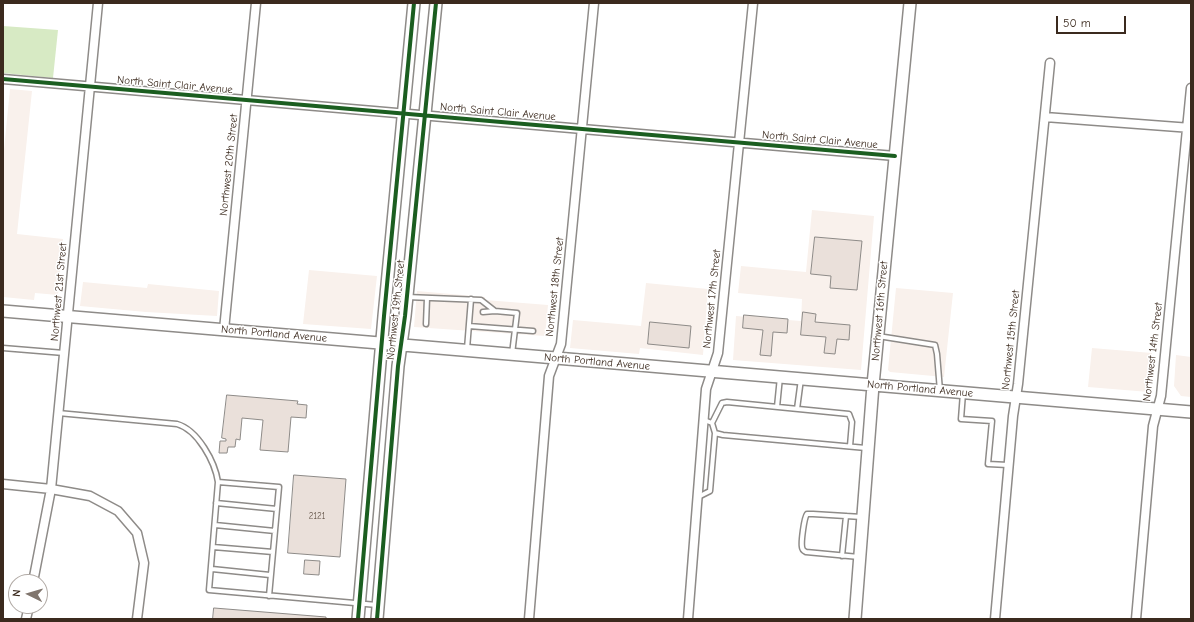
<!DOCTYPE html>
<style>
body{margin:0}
#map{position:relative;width:1194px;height:622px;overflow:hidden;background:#fff;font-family:"Comic Neue",sans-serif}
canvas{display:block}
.frame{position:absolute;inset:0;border:4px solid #3b2a1e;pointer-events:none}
.north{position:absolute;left:8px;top:574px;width:40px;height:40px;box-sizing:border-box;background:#fff;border:1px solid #b1aaa5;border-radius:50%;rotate:275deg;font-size:11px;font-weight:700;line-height:16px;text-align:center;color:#3b2a1e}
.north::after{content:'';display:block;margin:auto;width:14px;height:18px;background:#80756d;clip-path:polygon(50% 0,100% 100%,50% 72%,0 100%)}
.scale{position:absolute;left:1056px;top:16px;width:70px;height:18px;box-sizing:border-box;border:2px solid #3b2a1e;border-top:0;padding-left:5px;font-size:12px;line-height:14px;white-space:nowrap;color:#3b2a1e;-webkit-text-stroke:3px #fff;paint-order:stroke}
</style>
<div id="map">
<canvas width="1194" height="622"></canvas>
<div class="frame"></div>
<div class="north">N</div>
<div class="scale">50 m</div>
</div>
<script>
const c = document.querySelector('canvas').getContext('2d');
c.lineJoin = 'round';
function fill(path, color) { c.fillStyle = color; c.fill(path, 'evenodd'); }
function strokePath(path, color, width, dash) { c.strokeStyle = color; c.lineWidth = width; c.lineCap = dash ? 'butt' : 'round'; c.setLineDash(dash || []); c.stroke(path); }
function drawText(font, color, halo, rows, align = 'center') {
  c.font = font + ' "Comic Neue",sans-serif'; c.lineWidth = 3; c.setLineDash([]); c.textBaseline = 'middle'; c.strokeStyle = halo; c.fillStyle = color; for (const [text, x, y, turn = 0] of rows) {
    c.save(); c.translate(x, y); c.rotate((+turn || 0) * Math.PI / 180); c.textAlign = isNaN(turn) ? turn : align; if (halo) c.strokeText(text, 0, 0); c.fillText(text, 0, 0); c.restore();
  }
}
const built = new Path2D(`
 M10 89 32 91 17 234 63 239 58 295 35 293 34 300 3 297V160Z
 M812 210 874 216 861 370 733 360 736 316 801 321 802 299 738 293 741 266 806 272Z
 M309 270 377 276 371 329 303 324Z
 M83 282 147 288 148 284 219 291 217 316 146 312 80 306Z
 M646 283 708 289 703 355 640 348 639 354 570 348 573 320 641 326Z
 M896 288 953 293 944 377 890 372 888 370Z
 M417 291 485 297V300L548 305 545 336 414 327Z
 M1092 348 1152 353 1149 392 1088 387Z
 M1176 355 1191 357V397L1181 396 1174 386Z`);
const green = new Path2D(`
 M3 26 58 30 53 78 3 73Z`);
const building = new Path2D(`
 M815 237 862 241 857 290 830 288 831 276 811 274Z
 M803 312 816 314 815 322 850 325 849 340 837 339 835 354 824 353 826 337 801 335Z
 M744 315 788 319 787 333 773 332 771 356 760 355 763 330 743 328Z
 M650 322 691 326 689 348 648 344Z
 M227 395 298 401 297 404 307 405 306 418 291 417 288 452 260 450 263 420 242 418 240 440 236 439 235 447H228L227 453H219L220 441H226V439L222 438Z
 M294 475 346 479 340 557 288 553Z
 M305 560 320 561 319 575 304 574Z
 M214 608 326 617V619H213Z`);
const lane = new Path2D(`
 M407 297 481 300 495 311
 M483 312 495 311 517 313 512 354
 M426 324 427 298
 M469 326 533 331
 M878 336 935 345 937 354 940 391
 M3 348 64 353
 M467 349 471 299
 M963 393 961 419 992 421 988 464 1008 465
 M777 407 780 377
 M797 409 801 379
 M58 413 177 424C198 430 215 462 218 482L209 590 377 605
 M704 420 712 423 715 433 723 435 866 448
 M712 423 722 403 727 402 849 414 852 422 850 446
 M218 482 279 487 269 596
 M698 497 710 491 715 433
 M216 503 277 509
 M215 525 275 531
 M213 547 273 552
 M842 556 846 516
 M859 557 806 552C804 551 802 550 802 547 801 542 804 518 807 514H813L862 517
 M212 569 270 575`);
const street = new Path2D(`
 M3 79 895 156
 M1045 117 1191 128
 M224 330 256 3
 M3 484 51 489 90 496 118 511 137 533 144 563 137 619
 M33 582 51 489 98 3
 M26 619 29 606
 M529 619 549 376 561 344 594 3
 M688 619 706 389 718 353 753 3
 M995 619 1013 416 1018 384 1050 63
 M1136 619 1153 426 1161 396 1191 88`);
const secondary = new Path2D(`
 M3 311 1191 412
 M358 619 384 316 414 3
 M377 619 398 366 405 316 436 3
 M855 619 873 385 910 3`);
const cycleway = new Path2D(`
 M3 79 895 156
 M358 619 384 316 414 3
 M377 619 398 366 405 316 436 3`);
const numberNames = [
 ["2121",317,516]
];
const streetNames = [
 ["North Saint Clair Avenue",175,85,5],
 ["North Saint Clair Avenue",498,112,5],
 ["North Saint Clair Avenue",820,140,5],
 ["Northwest 20th Street",229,165,-84],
 ["Northwest 18th Street",555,287,-84],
 ["Northwest 21st Street",59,292,-85],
 ["Northwest 17th Street",712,299,-84],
 ["Northwest 19th Street",396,310,-84],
 ["Northwest 16th Street",880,311,-85],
 ["North Portland Avenue",274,334,5],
 ["Northwest 15th Street",1011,340,-84],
 ["Northwest 14th Street",1153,352,-83],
 ["North Portland Avenue",597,362,5],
 ["North Portland Avenue",920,389,5]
];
fill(built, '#f9f1ec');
fill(green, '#d7eac4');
fill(building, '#eae0da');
strokePath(building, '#8e8b88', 1);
strokePath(lane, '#8e8b88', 7);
strokePath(street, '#8e8b88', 11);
strokePath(secondary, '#8e8b88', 14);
strokePath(lane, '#fff', 4);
strokePath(street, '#fff', 8);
strokePath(secondary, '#fff', 11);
strokePath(cycleway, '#1b5e20', 4);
drawText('9px', '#67584d', null, numberNames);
drawText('11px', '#3b2a1e', '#fff', streetNames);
</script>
